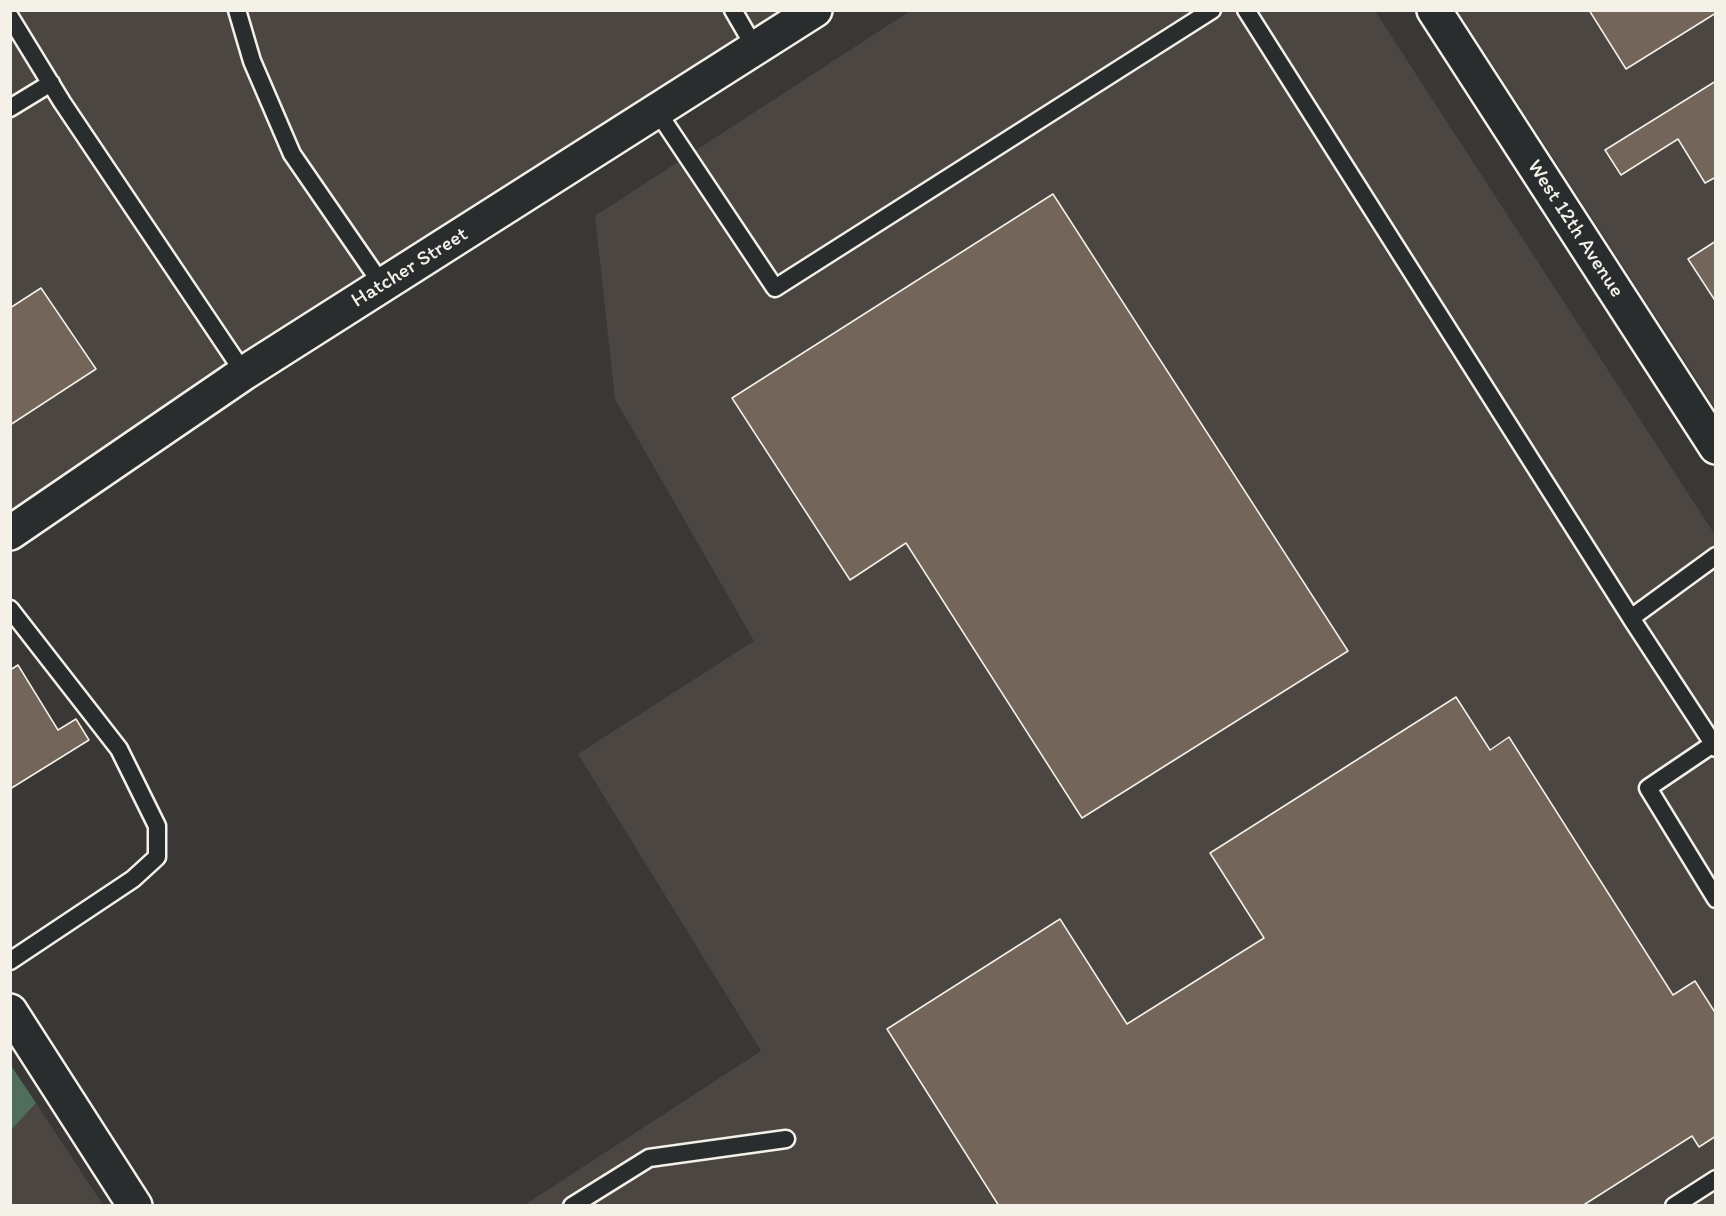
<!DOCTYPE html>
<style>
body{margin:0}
#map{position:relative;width:1726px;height:1216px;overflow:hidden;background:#393837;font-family:Itim,sans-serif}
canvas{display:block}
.frame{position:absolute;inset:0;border:12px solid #f4f1e8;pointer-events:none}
</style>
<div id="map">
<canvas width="1726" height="1216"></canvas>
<div class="frame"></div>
</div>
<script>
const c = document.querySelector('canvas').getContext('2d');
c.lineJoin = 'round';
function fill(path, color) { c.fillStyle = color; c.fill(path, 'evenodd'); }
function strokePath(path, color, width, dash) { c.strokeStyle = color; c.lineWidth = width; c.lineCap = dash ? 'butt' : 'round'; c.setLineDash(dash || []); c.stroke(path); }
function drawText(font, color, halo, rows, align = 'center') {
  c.font = font + ' Itim,sans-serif'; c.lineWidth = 4.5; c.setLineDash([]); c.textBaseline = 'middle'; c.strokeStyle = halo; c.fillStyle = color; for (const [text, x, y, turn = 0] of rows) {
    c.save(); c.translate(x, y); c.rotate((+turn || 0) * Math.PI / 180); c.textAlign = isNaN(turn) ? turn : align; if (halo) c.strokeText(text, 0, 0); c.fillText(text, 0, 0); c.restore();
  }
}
const built = new Path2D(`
 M11 11H798L11 515Z
 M910 11H1375L1715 535V1205L523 1206 761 1051 578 754 754 641 615 399 595 216Z
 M1458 11H1715V408Z
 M36 1103 103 1205H11V1130Z`);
const green = new Path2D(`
 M10 1064 36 1103 11 1130H10Z`);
const building = new Path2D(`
 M1589 10H1716V13L1626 69Z
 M1716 81V177L1705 183 1678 139 1621 175 1605 150Z
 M1053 194 1348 651 1082 818 906 543 850 580 732 398Z
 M1716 241V302L1688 259Z
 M41 288 96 369 10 425V308Z
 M18 665 58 730 76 719 89 740 10 789V670Z
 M1456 697 1490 750 1509 737 1673 995 1695 981 1716 1014V1136L1699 1147 1692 1136 1582 1206H999L887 1029 1060 919 1127 1024 1264 938 1210 853Z`);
const lane = new Path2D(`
 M237 10 252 61 292 154 383 286
 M733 10 755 48
 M1246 10 1631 618
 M10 17 62 102 244 373
 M10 108 51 83
 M657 111 775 288 1212 10
 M1716 556 1631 618 1716 748
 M10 609 119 749 157 826V857L133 879 10 961
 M1713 744 1648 788 1716 899
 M572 1206 649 1158 786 1139
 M1674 1206 1716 1179`);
const street = new Path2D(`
 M10 533 244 373 815 10`);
const secondary = new Path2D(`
 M1434 10 1716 447
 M10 1011 135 1206`);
const streetNames = [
 ["West 12th Avenue",1575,229,57],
 ["Hatcher Street",410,268,-32]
];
fill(built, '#4b4642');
fill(green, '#516d5c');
fill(building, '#74655a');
strokePath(building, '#f4f1e8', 1.5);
strokePath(lane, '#f4f1e8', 21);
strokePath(street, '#f4f1e8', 38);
strokePath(secondary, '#f4f1e8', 38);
strokePath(lane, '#2a2d2e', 16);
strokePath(street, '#2a2d2e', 33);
strokePath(secondary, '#2a2d2e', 33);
drawText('21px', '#f4f1e8', '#2a2d2e', streetNames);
</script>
